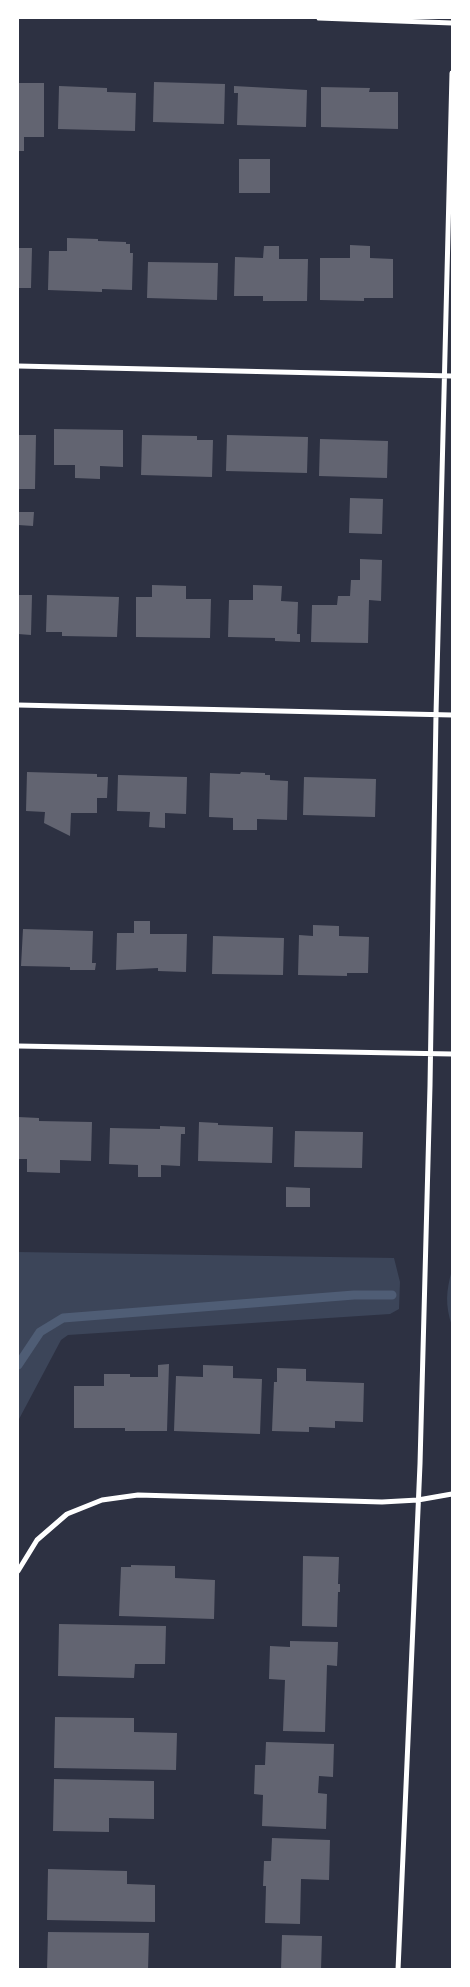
<!DOCTYPE html>
<style>
body{margin:0}
#map{position:relative;width:470px;height:1987px;overflow:hidden;background:#2d3142;font-family:"Fira Sans Condensed",sans-serif}
canvas{display:block}
.frame{position:absolute;inset:0;border:19px solid #fff;pointer-events:none}
</style>
<div id="map">
<canvas width="470" height="1987"></canvas>
<div class="frame"></div>
</div>
<script>
const c = document.querySelector('canvas').getContext('2d');
c.lineJoin = 'round';
function fill(path, color) { c.fillStyle = color; c.fill(path, 'evenodd'); }
function strokePath(path, color, width, dash) { c.strokeStyle = color; c.lineWidth = width; c.lineCap = dash ? 'butt' : 'round'; c.setLineDash(dash || []); c.stroke(path); }
const green = new Path2D(`
 M18 1252 394 1258 400 1282 399 1309 390 1314 68 1335 61 1340 18 1421Z
 M452 1270V1326C445 1305 446 1291 452 1270Z`);
const stream = new Path2D(`
 M18 1365 40 1332 63 1318 354 1295H392`);
const building = new Path2D(`
 M154 82 225 84 224 124 153 122Z
 M18 83H44V137H24V151H18Z
 M59 86 107 88V92L136 93 135 131 58 129Z
 M234 86 307 90 306 127 237 125 238 93H234Z
 M321 87 370 88 369 92H398V129L321 127Z
 M239 159H270V193H239Z
 M67 238 98 239V241L126 242V244H130V253H133L132 290 102 289V292L48 290 49 251H67Z
 M350 245 370 246V258L393 259V298H364V301L320 300V258H350Z
 M264 246H279V259H308L307 301H263V296H234L235 257 263 258Z
 M18 248H32L31 288H18Z
 M148 262 218 263 217 300 147 298Z
 M54 429 123 430V467L100 466V479L75 478V465H54Z
 M18 435H36L35 489H18Z
 M142 435 197 436V440H213L212 477 141 475Z
 M227 435 308 437 307 473 226 471Z
 M320 439 388 441 387 478 319 476Z
 M350 498 383 499 382 534 349 533Z
 M18 512H34L33 526 18 525Z
 M360 559 382 560 381 601 369 600 368 643 311 642 312 605H337L338 596H350L351 580H360Z
 M152 585 186 586V599H211L210 638 136 637V597H152Z
 M253 585 282 586 281 601 298 602 297 634H300V642L275 641V638L228 637 229 600H253Z
 M18 595H32L31 635 18 634Z
 M47 595 119 597 117 637 62 636V632H46Z
 M27 772 97 774V777H108L107 798H97V813H71L70 836 44 823 45 812 26 811Z
 M241 772 265 773V775H270V780L288 781 287 820 257 819V830H233V818L209 817 210 773 240 774Z
 M118 775 187 777 186 814 165 813V828L149 827 150 812 117 811Z
 M304 777 376 779 375 817 303 815Z
 M134 921H150V934H187L186 972 158 971V968L116 970 117 933H134Z
 M313 925 339 926V936L369 937 368 973H347V976L298 975 299 935 313 936Z
 M23 929 93 931 92 963H96L95 970H70V967L21 966Z
 M213 936 284 938 283 975 212 974Z
 M18 1117 39 1118V1121L92 1122 91 1161 60 1160V1173L27 1172V1159H18Z
 M199 1122 218 1123V1125L273 1127 272 1163 198 1161Z
 M160 1126 185 1127V1134H181L180 1166 161 1165V1177H138V1165L109 1164 110 1128 160 1129Z
 M295 1131 363 1132 362 1168 294 1167Z
 M286 1187 310 1188V1207H286Z
 M169 1364 167 1431H125V1428H74V1386H104V1374H130V1377H158V1365Z
 M203 1365 233 1366V1378L262 1379 260 1434 174 1431 176 1376 203 1377Z
 M277 1368 306 1369V1381L364 1383 363 1422 335 1421V1428L309 1427V1432L272 1431 274 1382H277Z
 M303 1556 339 1557 338 1584H340V1592H338L337 1627 302 1626Z
 M131 1565 175 1566V1578L215 1580 214 1619 119 1616 121 1567H131Z
 M59 1624 166 1626 165 1664H135L134 1678 58 1676Z
 M290 1641 338 1642 337 1666 327 1665 325 1732 283 1731 285 1680 269 1679 270 1646 290 1647Z
 M55 1717 134 1718V1732L177 1733 176 1770 54 1768Z
 M266 1742 334 1744 333 1777 319 1776 318 1793 327 1794 326 1829 262 1826 263 1795 254 1794 255 1765H265Z
 M54 1779 154 1781V1819L109 1818V1832L53 1831Z
 M272 1838 330 1840 329 1880 301 1879 300 1924 265 1923 266 1886H263L264 1861H271Z
 M48 1869 127 1871V1884L155 1885V1922L47 1920Z
 M48 1932 149 1933 148 1970H47Z
 M282 1935 322 1936 321 1970H281Z`);
const minor = new Path2D(`
 M319 18 452 23
 M18 366 452 376
 M18 705 452 715
 M18 1046 452 1054
 M18 1571 37 1540 67 1514 102 1500 138 1495 382 1502 418 1500 452 1494
 M398 1970 420 1464 430 1086 436 714 452 73`);
fill(green, '#3c4559');
strokePath(stream, '#4f5d75', 9);
fill(building, '#626471');
strokePath(minor, '#fff', 5);
</script>
